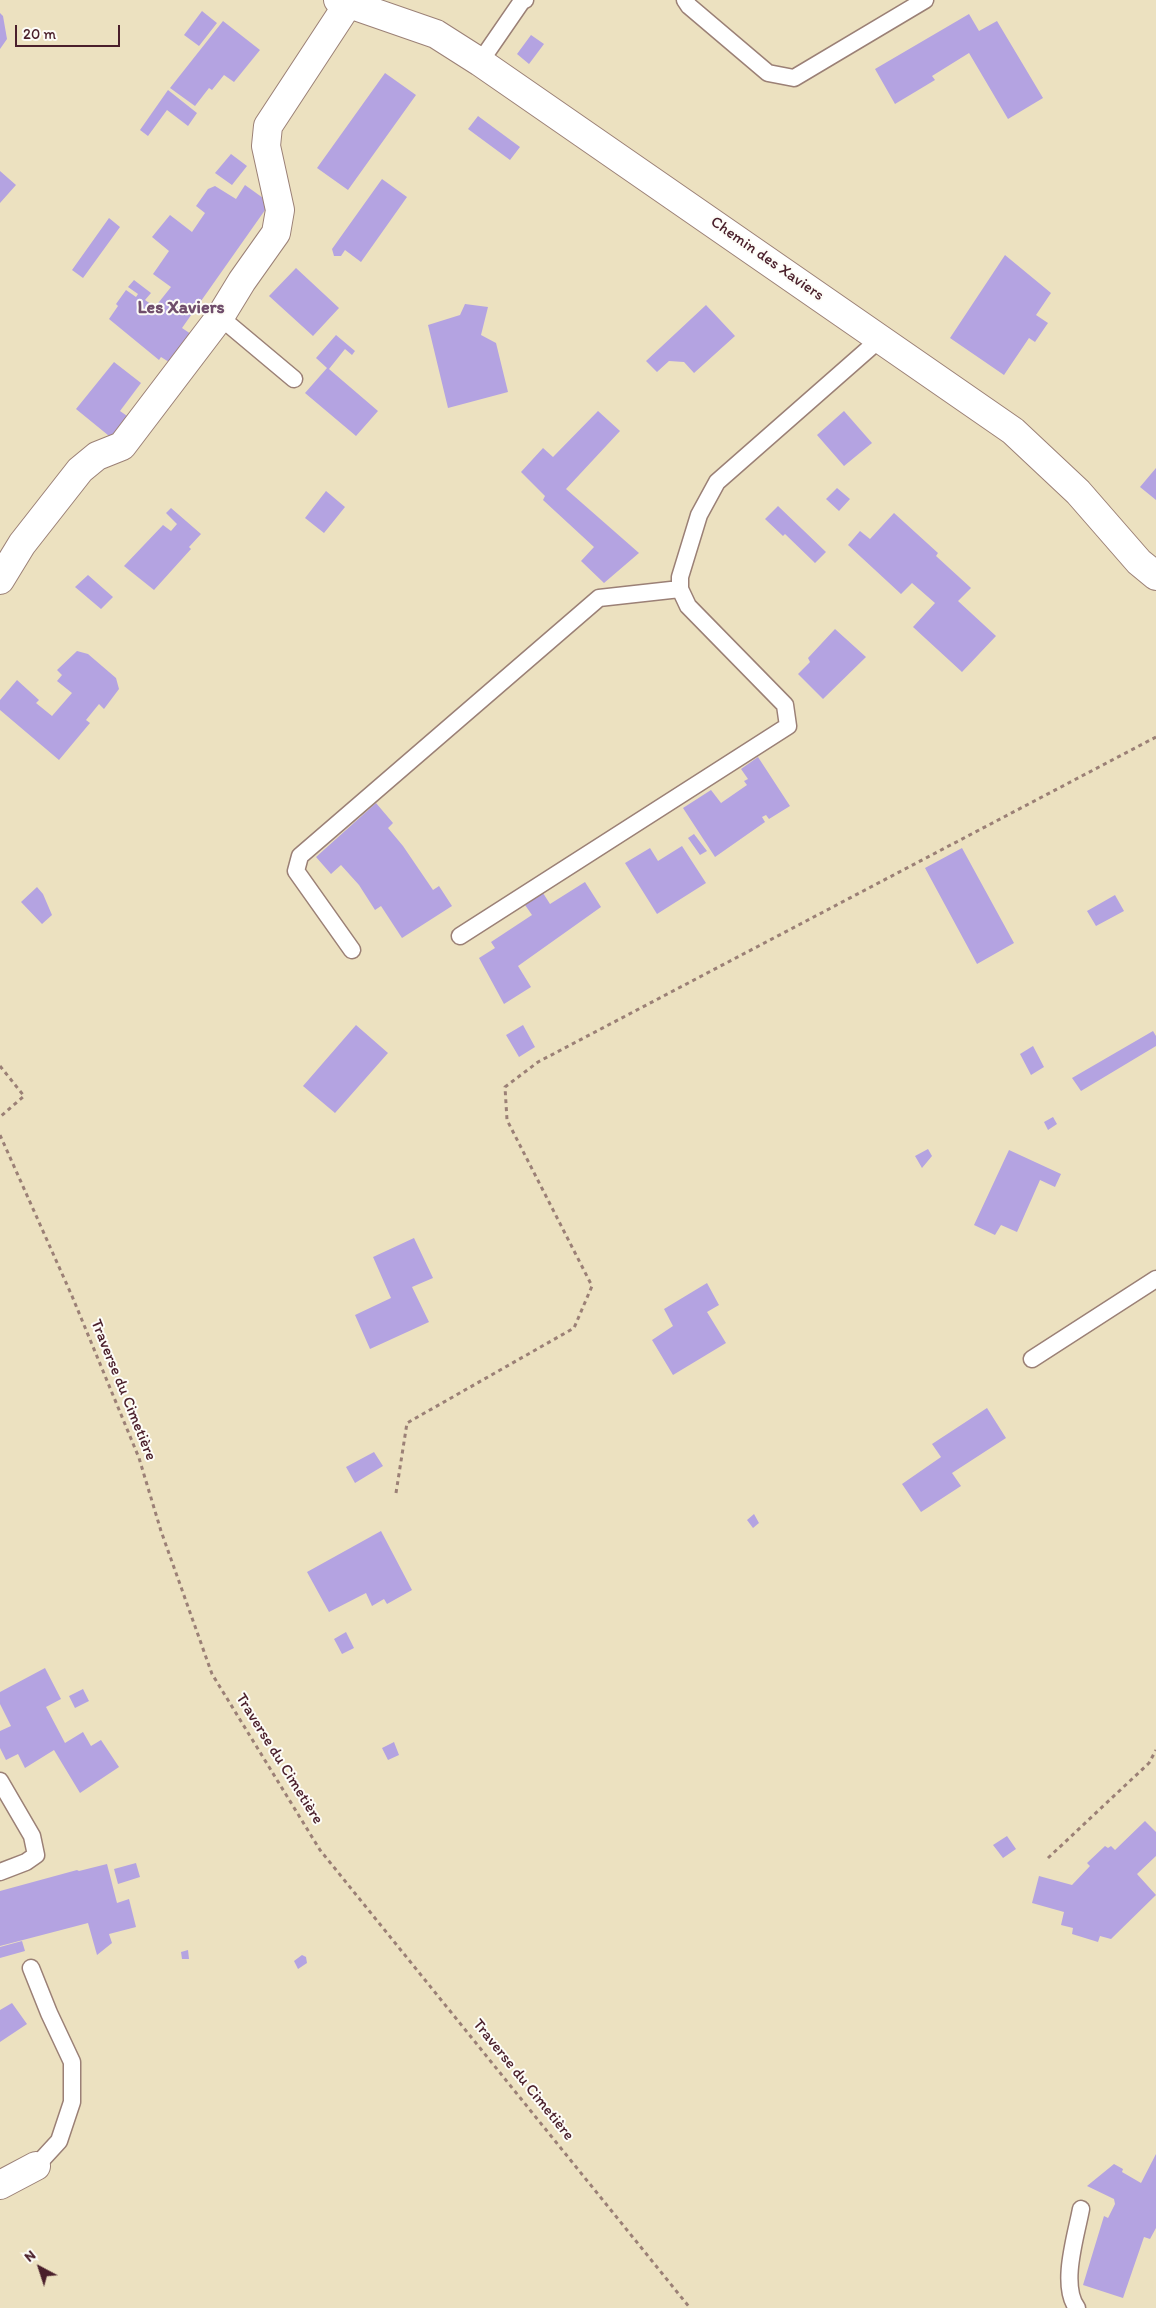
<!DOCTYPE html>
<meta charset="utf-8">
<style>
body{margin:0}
#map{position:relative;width:1156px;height:2308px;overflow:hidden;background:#ece1c0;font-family:Itim,sans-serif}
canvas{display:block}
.north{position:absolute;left:15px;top:2243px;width:50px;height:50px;-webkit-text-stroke:4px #fdfcf7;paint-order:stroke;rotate:320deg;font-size:14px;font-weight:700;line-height:20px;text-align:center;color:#4a1f2b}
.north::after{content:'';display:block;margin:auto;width:18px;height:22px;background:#4a1f2b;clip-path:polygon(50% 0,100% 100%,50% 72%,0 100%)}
.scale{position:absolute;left:15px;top:25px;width:105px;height:22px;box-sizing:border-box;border:2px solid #4a1f2b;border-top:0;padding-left:6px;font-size:15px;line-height:18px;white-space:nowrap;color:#4a1f2b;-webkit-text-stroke:4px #fdfcf7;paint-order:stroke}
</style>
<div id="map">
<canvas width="1156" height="2308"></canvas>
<div class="north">N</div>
<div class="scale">20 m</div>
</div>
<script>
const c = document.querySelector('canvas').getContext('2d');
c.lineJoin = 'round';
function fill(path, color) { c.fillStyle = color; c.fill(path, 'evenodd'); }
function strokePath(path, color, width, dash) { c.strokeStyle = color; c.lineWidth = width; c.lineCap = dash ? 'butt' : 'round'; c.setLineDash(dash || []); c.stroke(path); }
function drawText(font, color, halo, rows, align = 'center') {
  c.font = font + ' Itim,sans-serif'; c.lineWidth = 4; c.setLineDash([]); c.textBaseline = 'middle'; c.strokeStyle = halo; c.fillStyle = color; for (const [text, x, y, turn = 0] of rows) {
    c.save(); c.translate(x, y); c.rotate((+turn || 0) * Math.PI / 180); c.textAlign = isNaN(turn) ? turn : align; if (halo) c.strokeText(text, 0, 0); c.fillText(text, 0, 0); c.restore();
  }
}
const building = new Path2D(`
 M202 11 217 23 199 46 184 35Z
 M0 13 3 16 7 39 0 49Z
 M969 14 979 31 997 21 1043 98 1008 119 969 53 932 76 935 80 895 104 875 69Z
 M223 21 260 50 234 82 224 75 212 90 209 88 195 106 170 88Z
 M531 35 544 44 529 64 517 54Z
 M385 73 416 95 348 190 317 168Z
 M168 90 197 113 188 126 167 110 148 136 140 130Z
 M478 116 520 147 510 160 468 129Z
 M231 154 247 166 232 185 215 173Z
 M0 171 16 185 0 203Z
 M382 179 407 197 361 262 345 250 341 256H334L332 249Z
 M245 185 270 203 182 328 191 334 169 362 161 357 159 360 109 319 118 306 116 304 126 290 136 297 138 294 128 287 134 280 151 293 145 300 155 307 171 287 153 274 169 251 152 237 170 215 192 232 205 213 196 206 208 189 215 186 236 199Z
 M109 218 120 227 83 278 72 270Z
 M1005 255 1051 293 1036 315 1048 323 1035 342 1029 338 1004 375 950 338Z
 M296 268 339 308 313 336 269 296Z
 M465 304 488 307 481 335 496 343 508 392 448 408 428 325 460 315Z
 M706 305 735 336 694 373 684 362 669 361 657 372 646 361Z
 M336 335 355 351 352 355 345 349 329 369 378 411 356 436 305 393 327 368 316 358Z
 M114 362 141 383 120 411 130 418 114 440 76 409Z
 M598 411 620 431 566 489 639 553 604 583 581 561 594 547 543 500 545 496 521 472 543 448 553 457Z
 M844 411 872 443 844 466 817 435Z
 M1156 468V500L1140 487Z
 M837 488 850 499 839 511 826 499Z
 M326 491 345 507 324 533 305 518Z
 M778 506 826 552 815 563 785 534 783 536 765 519Z
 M171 508 201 534 189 547 191 549 154 590 124 566 163 525 171 531 177 524 166 513Z
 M894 513 938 553 936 556 971 588 958 601 996 636 962 672 913 627 935 603 912 583 901 594 848 545 860 531 870 539Z
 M88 575 113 597 101 609 75 587Z
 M835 629 866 657 823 699 798 674 810 662 808 658Z
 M77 651 88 654 116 678 119 689 104 709 99 704 86 720 90 723 59 760 0 710V700L17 680 39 700 36 703 52 716 72 693 57 681 62 675 57 670Z
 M758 757 790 806 769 819 766 815 762 817 765 822 715 857 683 808 711 790 721 803 747 785 744 781 748 779 741 769Z
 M376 803 393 823 388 828 403 846 433 890 439 886 452 906 402 938 381 906 375 910 359 885 341 865 331 874 316 857Z
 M694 834 707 851 700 855 688 838Z
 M682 846 706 883 657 914 625 863 650 848 658 861Z
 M962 848 1014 943 977 964 925 868Z
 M585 882 601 907 518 966 531 987 504 1004 479 958 495 948 491 942 532 915 525 905 543 893 550 904Z
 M37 887 43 894 52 915 42 924 21 902Z
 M1115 895 1124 911 1096 926 1087 911Z
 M356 1025 388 1053 335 1113 303 1086Z
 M523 1025 535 1047 519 1057 506 1035Z
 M1153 1031 1156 1036V1046L1081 1091 1072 1078Z
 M1033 1046 1044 1067 1031 1075 1020 1054Z
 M1053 1117 1057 1124 1048 1130 1044 1122Z
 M928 1149 932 1156 922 1168 915 1156Z
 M1009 1150 1061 1174 1055 1187 1040 1180 1017 1232 1001 1225 995 1235 974 1225Z
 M414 1238 433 1278 412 1287 429 1322 370 1349 355 1315 391 1298 373 1257Z
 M707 1283 719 1305 707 1312 726 1343 673 1375 652 1340 673 1326 664 1309Z
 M987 1408 1006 1438 952 1473 961 1486 921 1512 902 1484 941 1457 932 1444Z
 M374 1452 383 1466 355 1483 346 1467Z
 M754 1514 759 1523 753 1528 747 1520Z
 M381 1531 412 1590 387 1604 384 1599 372 1606 366 1593 329 1612 307 1572Z
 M346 1632 354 1648 342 1654 334 1639Z
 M45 1668 61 1699 46 1707 65 1743 83 1732 91 1746 101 1740 119 1767 80 1793 54 1750 25 1768 18 1754 6 1760 0 1748V1731L11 1726 0 1704V1692Z
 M83 1689 89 1701 75 1708 69 1696Z
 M394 1742 399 1755 388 1760 382 1748Z
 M1145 1821 1156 1832V1856L1137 1874 1156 1895 1111 1939 1100 1936 1098 1942 1072 1934 1073 1928 1061 1925 1064 1912 1032 1903 1039 1876 1072 1885 1090 1866 1087 1863 1105 1846 1108 1848 1111 1846 1115 1850Z
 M1007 1836 1016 1849 1003 1858 993 1845Z
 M136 1863 140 1877 118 1884 114 1869Z
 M107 1864 117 1903 129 1899 136 1927 109 1934 112 1943 97 1955 88 1923 0 1946V1891L77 1870 79 1871Z
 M22 1941 25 1951 0 1958V1947Z
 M188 1950 189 1959H182L181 1952Z
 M302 1955 306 1957 307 1963 298 1969 294 1961Z
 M12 2003 27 2024 0 2042V2010Z
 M1156 2154V2228L1150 2239 1144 2237 1123 2298 1083 2285 1104 2216 1108 2218 1115 2204 1114 2199 1087 2186 1114 2164 1123 2169 1122 2172 1141 2183Z`);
const path = new Path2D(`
 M0 1066 24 1096 0 1117
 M0 1135 72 1296 139 1458 161 1531 212 1674 320 1850 690 2308
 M396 1493 407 1423 574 1328 592 1286 507 1120 505 1087 538 1062 1156 737
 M1048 1858 1149 1763 1156 1750`);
const lane = new Path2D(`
 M685 0 689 6 768 73 794 78 925 0
 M480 62 522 1 525 0
 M220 317 294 379
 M460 936 788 726 785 705 688 606 680 589V577L699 515 717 482 881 338
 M352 950 296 871 300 856 599 598 680 589
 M1032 1359 1156 1279
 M0 1781 32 1836 36 1855 26 1862 0 1872
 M31 1968 49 2013 72 2062V2102L59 2141 36 2166
 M1077 2308C1060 2285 1076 2236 1081 2209`);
const street = new Path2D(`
 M338 0 436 34 480 62 1013 431 1078 492 1139 562 1156 576
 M0 580 22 544 80 470 97 456 122 446 220 317 242 281 276 233 280 210 266 146 268 126 348 4
 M0 2185 36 2166`);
const streetNames = [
 ["Chemin des Xaviers",767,259,35],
 ["Traverse du Cimetière",123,1390,68],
 ["Traverse du Cimetière",279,1759,58],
 ["Traverse du Cimetière",523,2080,51]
];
const neighbourhoodNames = [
 ["Les Xaviers",181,308]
];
fill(building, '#b4a3e1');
strokePath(lane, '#9b8076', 19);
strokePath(street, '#9b8076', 30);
strokePath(path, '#9b8076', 3, [4, 4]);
strokePath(lane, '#fff', 16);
strokePath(street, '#fff', 28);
drawText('16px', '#4a1f2b', '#fdfcf7', streetNames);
drawText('bold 18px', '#6f4d6b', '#fdfcf7', neighbourhoodNames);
</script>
